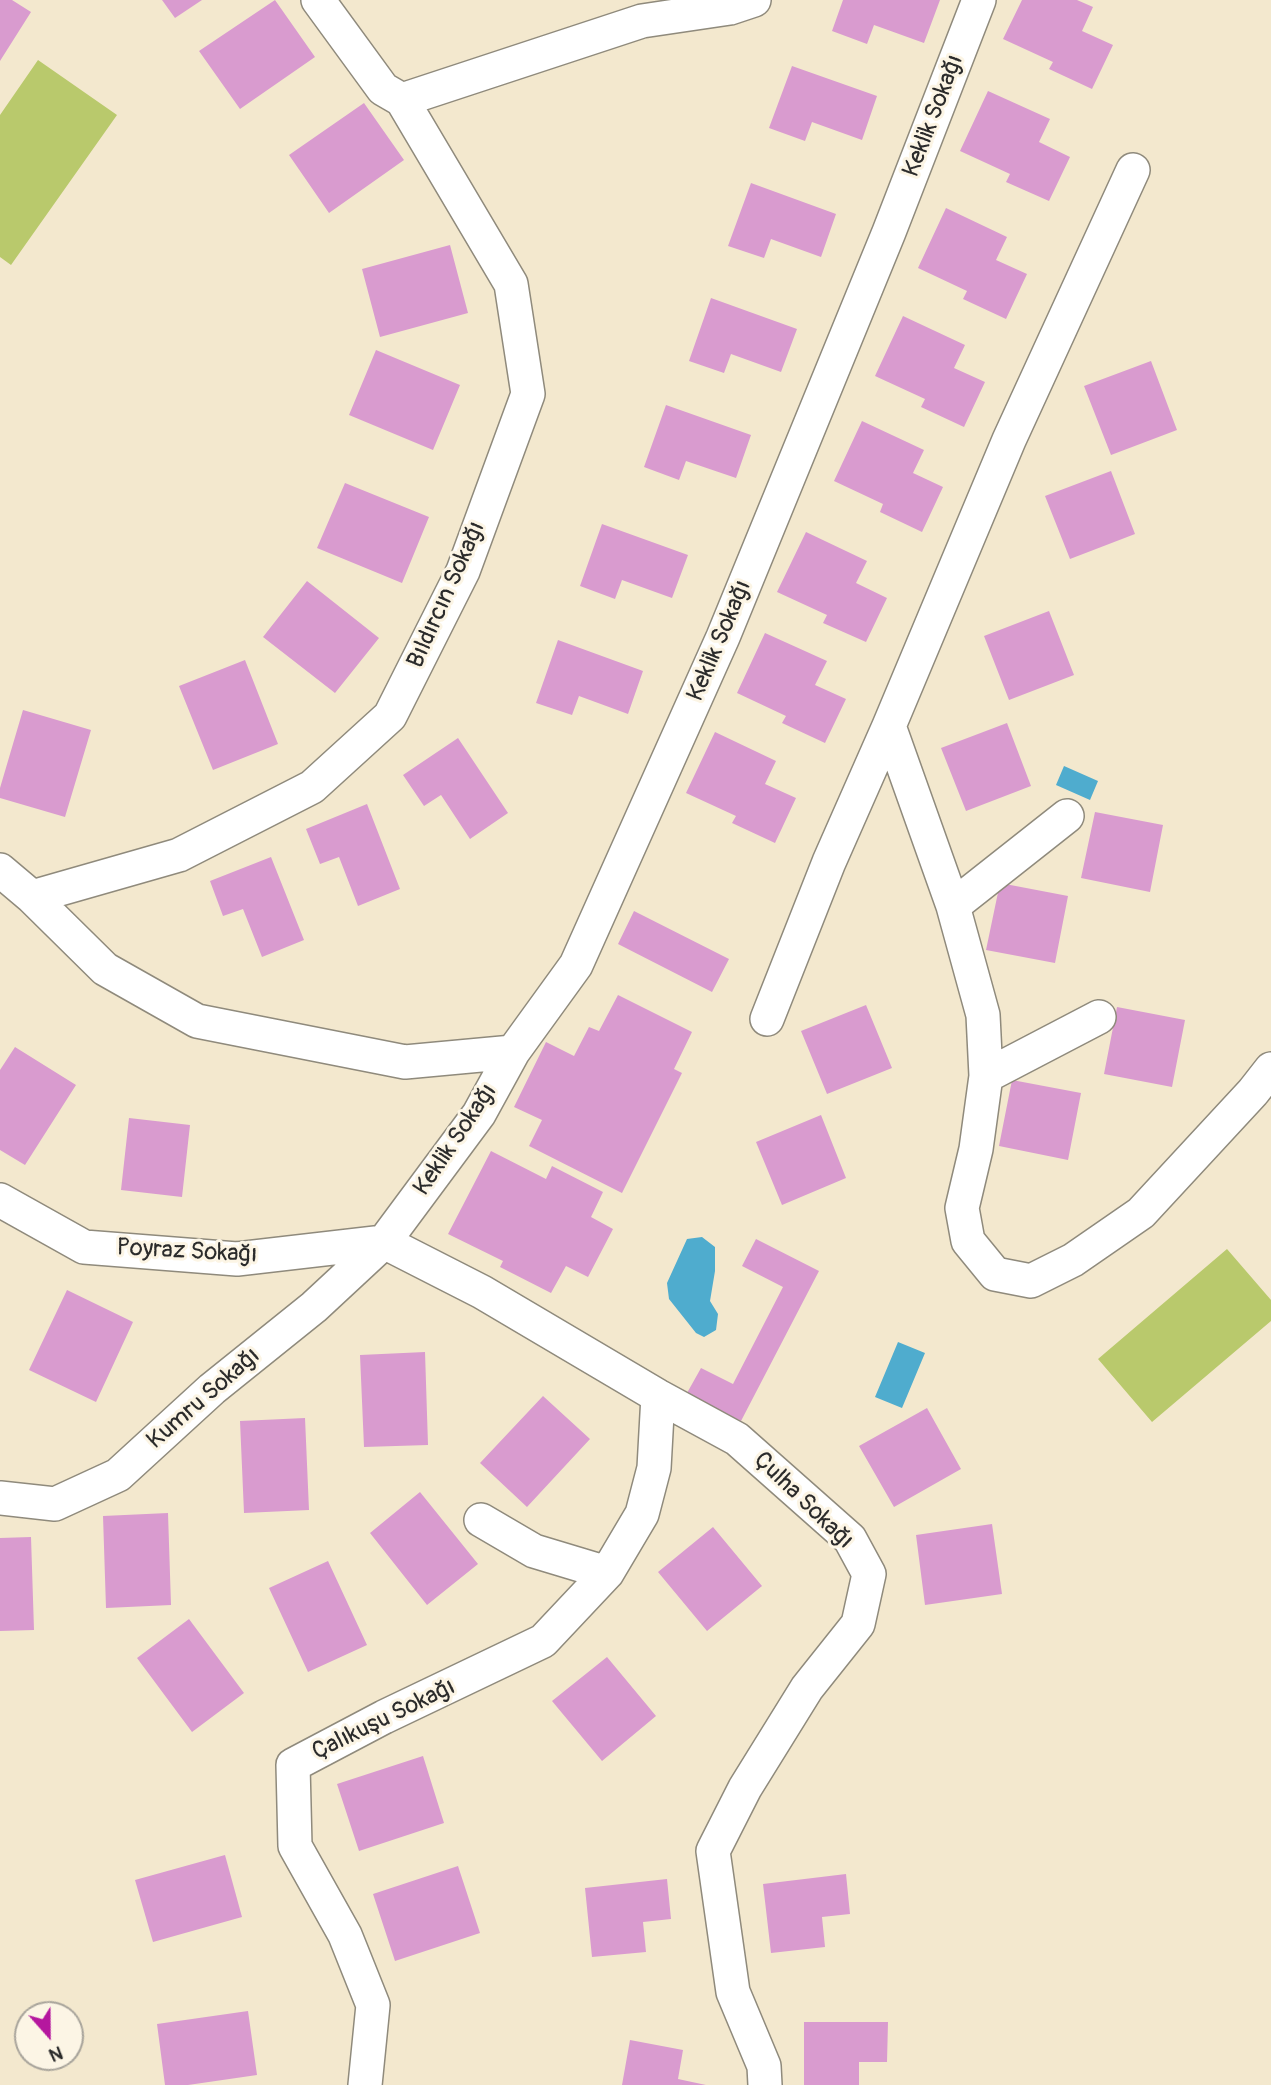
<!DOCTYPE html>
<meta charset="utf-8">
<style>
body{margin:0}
#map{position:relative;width:1271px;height:2085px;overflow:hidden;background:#f3e8ce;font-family:Pangolin,sans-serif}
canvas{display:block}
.north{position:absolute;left:14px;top:2001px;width:70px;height:70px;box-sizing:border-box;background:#fcf5e5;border:2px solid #a8a49b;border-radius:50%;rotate:159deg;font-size:19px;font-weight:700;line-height:28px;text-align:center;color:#2b2b2b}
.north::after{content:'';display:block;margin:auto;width:24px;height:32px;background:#b5179e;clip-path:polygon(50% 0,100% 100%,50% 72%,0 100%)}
</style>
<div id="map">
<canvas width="1271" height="2085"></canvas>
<div class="north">N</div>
</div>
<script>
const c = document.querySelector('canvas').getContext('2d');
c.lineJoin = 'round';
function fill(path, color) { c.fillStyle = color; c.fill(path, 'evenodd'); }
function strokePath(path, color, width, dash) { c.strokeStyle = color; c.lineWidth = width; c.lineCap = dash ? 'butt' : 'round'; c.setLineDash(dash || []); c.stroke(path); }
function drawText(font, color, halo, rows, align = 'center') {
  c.font = font + ' Pangolin,sans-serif'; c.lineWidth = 6; c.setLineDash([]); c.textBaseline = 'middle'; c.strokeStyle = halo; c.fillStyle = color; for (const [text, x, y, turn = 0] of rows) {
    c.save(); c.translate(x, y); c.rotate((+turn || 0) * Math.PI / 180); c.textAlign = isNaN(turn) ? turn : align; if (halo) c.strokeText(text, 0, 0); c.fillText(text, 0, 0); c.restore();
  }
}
const green = new Path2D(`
 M38 60 117 115 11 265 0 257V115Z
 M1227 1249 1271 1300V1321L1152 1422 1098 1359Z`);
const water = new Path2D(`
 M1064 766 1098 781 1090 800 1056 785Z
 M702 1237 715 1247V1271L710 1301 718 1314 716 1330 704 1337 696 1333 669 1299 667 1283 687 1239Z
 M898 1342 925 1353 902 1408 875 1397Z`);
const building = new Path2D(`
 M0 0H12L31 12 0 61Z
 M162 0H202L175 18Z
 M275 0 315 57 240 109 199 51Z
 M843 0H940L924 43 874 25 867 44 832 31Z
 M1022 0H1077L1093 7 1082 31 1113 45 1092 89 1049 69 1053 62 1003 39Z
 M792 66 877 96 862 140 812 122 805 141 769 128Z
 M988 91 1050 119 1039 142 1070 157 1049 201 1006 182 1010 174 960 151Z
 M364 103 404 160 329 213 289 155Z
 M751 183 836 214 821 257 771 239 764 258 728 246Z
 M946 208 1007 237 996 260 1027 274 1006 319 963 299 967 291 918 268Z
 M450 245 468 313 380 337 362 269Z
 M711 298 797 329 781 372 731 354 724 373 689 361Z
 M903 316 965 345 954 368 985 382 964 427 921 407 925 399 875 376Z
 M376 350 460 385 433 450 349 415Z
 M1151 361 1177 430 1111 455 1084 386Z
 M666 405 751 435 736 478 686 461 679 480 644 467Z
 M862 421 924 450 913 473 943 487 922 532 880 512 883 504 834 481Z
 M1111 471 1135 534 1070 559 1045 496Z
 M345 483 429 517 402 583 317 548Z
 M602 524 688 555 672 598 622 580 615 599 580 586Z
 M806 532 867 561 856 583 887 598 866 642 823 623 827 615 777 592Z
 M307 581 379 638 335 693 263 637Z
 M1049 611 1074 675 1009 700 984 636Z
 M765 633 827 661 815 685 846 699 825 743 782 723 786 716 737 693Z
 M558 640 643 671 628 714 579 696 572 715 536 703Z
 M245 660 278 744 213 770 179 686Z
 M23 710 91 730 65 817 0 798V788Z
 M1007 723 1031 786 966 811 941 748Z
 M715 732 776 761 765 784 796 798 775 843 732 823 736 816 686 793Z
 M458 738 508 813 470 839 441 795 424 806 403 775Z
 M367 804 400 889 358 906 339 857 320 864 306 829Z
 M1095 812 1163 825 1150 892 1081 878Z
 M271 857 304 940 262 957 243 909 223 916 210 881Z
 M1000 883 1068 896 1055 963 986 950Z
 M634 911 729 959 712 992 618 944Z
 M618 995 692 1032 674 1069 682 1073 622 1193 529 1146 542 1120 514 1107 546 1042 574 1056 589 1027 599 1031Z
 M866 1005 892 1068 827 1094 801 1031Z
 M1117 1007 1185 1020 1172 1087 1104 1074Z
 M15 1047 76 1085 25 1165 0 1150V1070Z
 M1012 1080 1081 1093 1068 1160 999 1146Z
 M821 1115 846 1178 782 1205 756 1142Z
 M129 1118 190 1125 182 1197 121 1190Z
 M491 1151 546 1179 552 1166 603 1192 591 1217 613 1229 588 1277 566 1266 551 1293 500 1267 503 1261 448 1234Z
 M756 1239 819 1271 741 1421 687 1393 701 1368 733 1384 783 1287 742 1266Z
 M67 1290 133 1322 96 1402 29 1370Z
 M425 1352 428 1445 364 1447 360 1355Z
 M543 1396 590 1439 527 1507 480 1463Z
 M927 1408 961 1469 894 1507 859 1446Z
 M305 1418 309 1510 244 1513 240 1421Z
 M420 1492 478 1564 427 1605 370 1533Z
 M168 1513 171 1605 106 1608 103 1516Z
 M992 1524 1002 1594 925 1605 916 1535Z
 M713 1527 762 1586 707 1631 658 1572Z
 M31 1537 34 1630 0 1631V1538Z
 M328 1561 367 1645 308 1672 269 1588Z
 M189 1619 244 1693 192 1732 137 1658Z
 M607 1657 656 1716 602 1761 552 1701Z
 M423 1756 444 1823 359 1851 337 1784Z
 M225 1855 242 1917 153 1942 135 1880Z
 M458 1866 480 1933 395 1961 373 1894Z
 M846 1874 850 1914 822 1917 825 1947 771 1953 763 1884Z
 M667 1879 671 1919 643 1922 646 1952 592 1957 585 1888Z
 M248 2011 257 2075 188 2085H165L157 2024Z
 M804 2022H888L887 2062H859V2085H804Z
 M630 2040 683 2050 678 2079 706 2085H622Z`);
const street = new Path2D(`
 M318 0 383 89 402 100 642 21 730 8 754 0
 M889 726 953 906 983 1015 986 1076 976 1149 962 1208 968 1241 995 1274 1031 1281 1073 1260 1141 1213 1253 1092 1271 1069
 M0 870 32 897 105 969 197 1021 405 1062 513 1052
 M32 897 179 855 312 787 390 716 463 571 528 394 511 284 402 100
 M953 906 1067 816
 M767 1019 829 862 889 726 1009 440 1133 170
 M986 1076 1099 1017
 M0 1200 84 1247 237 1259 384 1242
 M384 1242 482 1292 658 1396 737 1439 850 1539 869 1574 858 1624 807 1688 745 1788 713 1851 733 1992 764 2066 765 2085
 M0 1498 55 1504 118 1475 212 1389 314 1307 384 1242 479 1114 513 1052 576 965 723 637 889 232 979 0
 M481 1520 534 1551 607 1573
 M365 2085 373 2005 345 1935 295 1846 293 1765 384 1717 543 1641 607 1573 642 1514 654 1468 658 1396`);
const streetNames = [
 ["Keklik Sokağı",934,116,-69],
 ["Bıldırcın Sokağı",447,595,-66],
 ["Keklik Sokağı",720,641,-67],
 ["Keklik Sokağı",456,1140,-56],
 ["Poyraz Sokağı",187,1252,3],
 ["Kumru Sokağı",204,1399,-41],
 ["Çulha Sokağı",803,1501,44],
 ["Çalıkuşu Sokağı",384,1720,-26]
];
fill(green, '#b9c96c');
fill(water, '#4facce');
fill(building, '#d99bcf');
strokePath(street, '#8f8a7c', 36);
strokePath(street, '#fff', 33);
drawText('24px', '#2b2b2b', '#fcf5e5', streetNames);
</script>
